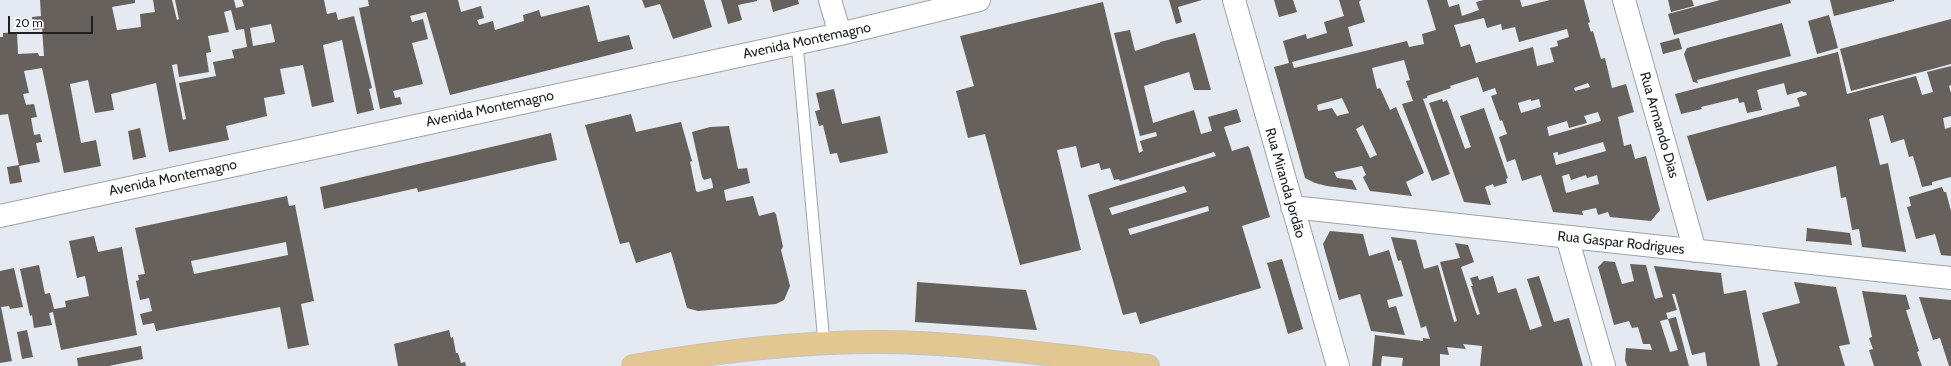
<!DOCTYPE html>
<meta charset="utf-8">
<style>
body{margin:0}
#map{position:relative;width:1951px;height:366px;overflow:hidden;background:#e5e9f0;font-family:Cabin,sans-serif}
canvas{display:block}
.scale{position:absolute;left:8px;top:16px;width:85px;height:18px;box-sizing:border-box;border:2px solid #1e2022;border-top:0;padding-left:5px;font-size:12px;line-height:14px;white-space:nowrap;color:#1e2022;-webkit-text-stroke:3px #fff;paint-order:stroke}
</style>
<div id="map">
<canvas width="1951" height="366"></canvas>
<div class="scale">20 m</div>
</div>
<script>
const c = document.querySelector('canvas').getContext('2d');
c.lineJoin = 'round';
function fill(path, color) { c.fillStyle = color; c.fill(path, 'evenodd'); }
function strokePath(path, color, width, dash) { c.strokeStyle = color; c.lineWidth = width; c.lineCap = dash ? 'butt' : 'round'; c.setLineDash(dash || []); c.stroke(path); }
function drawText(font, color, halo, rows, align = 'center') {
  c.font = font + ' Cabin,sans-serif'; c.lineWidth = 4; c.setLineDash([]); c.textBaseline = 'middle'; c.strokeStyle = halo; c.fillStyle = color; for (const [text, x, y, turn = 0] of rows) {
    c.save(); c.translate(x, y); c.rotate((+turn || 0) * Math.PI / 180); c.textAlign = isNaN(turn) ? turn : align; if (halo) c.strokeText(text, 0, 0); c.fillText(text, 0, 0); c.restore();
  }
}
const building = new Path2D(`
 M40 0H135V3L112 7 117 30 141 27 140 14 155 12 153 0H172L177 20 179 19 175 0H234L236 8 244 6 242 0H324L327 14 336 12 338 20 354 16 372 88 369 89 374 110 357 114 342 40 323 45 334 102 312 107 303 65 280 69 285 94 264 98 267 116 226 126 229 140 169 152 156 83 111 94 114 110 95 113 88 80 70 84 81 143 96 140 101 166 64 173 42 68 24 71 29 93 23 94 26 105 34 104 37 117 31 118 34 135 40 134 42 142 36 143 40 162 19 166 22 182 10 184 7 167 19 165 8 114 0 115V37H3V33L17 32 18 54 38 53 39 56H44L42 29 33 30 32 17 41 16ZM231 10 236 30 244 29 247 47 232 50 234 58 213 62 216 76 179 83 186 119 183 120 172 65 177 64 179 77 209 72 206 53 211 52 208 36 229 32 224 12ZM271 24 275 42 253 46 250 28Z
 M368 0H458L461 12 481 6 484 18 477 20 479 25 493 21 495 30 524 21 523 15 539 10 541 17 589 5 598 42 629 35 633 49 450 95 426 12 410 16 412 22 423 19 428 39 412 43 423 84 393 91 395 98 400 97 402 104 380 109 359 8 369 6Z
 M642 0H704L712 27 673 39 660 4 645 8Z
 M721 0H757V1L738 5 742 20 728 24Z
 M770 0H798L799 4 773 12Z
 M1169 0H1202L1178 7 1182 22 1176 24Z
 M1274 0H1293L1297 12 1279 17Z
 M1339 0H1361L1359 2 1365 22 1348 27 1353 46 1292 62 1294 68 1407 41 1409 47 1424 44 1422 34 1436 30 1427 0H1447L1449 7 1459 4 1462 16 1479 10 1476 2 1484 0H1520L1522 7 1550 0H1584L1590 22 1588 23 1591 32 1593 31 1601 59 1605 58 1612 88 1626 84 1634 112 1618 117 1624 146 1631 144 1635 159 1646 156 1660 210 1651 221 1610 217 1608 212 1598 215 1596 208 1582 211 1583 215 1553 212 1541 175 1522 181 1515 159 1507 162 1499 137 1507 134 1502 120 1500 121 1491 96 1497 94 1495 88 1483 92 1478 77 1450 86 1451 88 1427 96V98L1423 99 1450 174 1432 181 1402 104 1413 101 1406 81 1410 80 1404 60 1372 68 1377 89 1380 88 1390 110 1396 107 1424 173 1406 182 1412 196 1370 191 1363 177 1366 175 1362 166 1334 172 1337 178 1352 180 1357 190 1327 186 1315 183 1305 178 1274 67 1289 63 1283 41 1306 34 1307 39 1327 33 1324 22 1344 16ZM1484 18 1487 28 1501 24 1502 30 1515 27 1519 42 1567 29 1569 37 1557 41 1558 46 1550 48 1554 62 1537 66 1533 47 1476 63 1470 44 1461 47 1454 25ZM1588 83 1590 87 1575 91 1574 88ZM1342 98 1349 113 1337 116 1332 108 1318 111 1317 105ZM1531 99V101L1539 99 1541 107 1521 113 1518 103ZM1598 112 1601 121 1549 136 1547 127 1567 121 1569 128 1587 123 1584 116ZM1363 125 1377 155 1370 158 1356 129ZM1603 142 1606 151 1556 165 1553 153 1558 152V155ZM1569 174 1571 180 1586 175 1587 178 1597 175 1599 184 1566 193 1562 176Z
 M1668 0H1692L1694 6 1671 12Z
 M1720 0H1790L1791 3 1674 35 1668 14Z
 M1830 0H1894V1L1834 16Z
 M1103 2 1139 153 1143 151 1140 141 1157 136 1156 132 1140 136 1114 33 1130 30 1135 51 1160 43V42L1195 33 1211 90H1194L1189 72 1144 86 1153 123 1194 110 1201 134 1212 131 1208 117 1237 109 1241 122 1224 127 1232 151 1248 146 1250 149 1270 217 1242 226 1261 288 1140 324 1136 312 1123 315 1088 195 1216 156 1214 152 1120 181 1119 179 1114 180 1110 168 1101 170 1099 163 1081 168 1076 146 1057 150 1081 250 1020 265 985 134 968 138 956 91 974 86 960 36ZM1184 186 1187 192 1112 215 1109 208ZM1208 206 1209 211 1130 235 1128 229Z
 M1829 15 1838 48 1817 54 1808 21Z
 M1951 19V64L1851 91 1840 49Z
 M1782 23 1791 56 1697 80 1698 83 1693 82 1684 54 1687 48Z
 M1679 38 1682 49 1663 54 1660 43Z
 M1838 52 1847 94 1916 76 1922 95 1933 92 1927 72 1951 66V85L1949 86 1951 93V116L1943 118 1945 129 1951 127V177L1932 182V185L1922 187 1913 156 1909 157 1904 139 1891 143 1883 115 1869 119 1880 165 1888 163 1906 252 1862 247 1859 229 1852 230 1846 197 1841 198 1836 166 1707 201 1687 136 1800 106 1797 98 1807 95 1806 92H1803L1802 91 1787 95 1784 83 1757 90 1762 110 1747 113 1744 102 1739 103 1738 98 1701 107 1702 109 1681 114 1675 94Z
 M834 89 842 124 880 116 888 153 840 163 837 153 830 154 823 125 819 126 815 111 820 110 816 93Z
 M1442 99 1443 102 1447 100 1465 149 1471 147 1460 116 1484 108 1508 178 1506 179 1507 183 1494 187 1493 184 1485 187 1491 205 1464 202 1429 103Z
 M631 114 636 132 681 122 692 161 690 162 696 191 698 192 713 188V186L711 178 704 180 702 177 692 132 710 127 729 126 738 169 747 168 750 183 724 190 726 201 753 196 759 216 774 212 776 214 783 247 781 250 790 286 784 300 776 304 698 311 687 308 671 252 636 263 629 242 620 244 585 125Z
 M140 128 146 157 133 160 128 131Z
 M551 133 557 160 418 192 417 188 324 209 320 187Z
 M1942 187 1944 192H1946L1951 211V256L1941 255 1935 234 1916 239 1907 207 1911 206 1909 197Z
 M287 196 289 206 295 205 314 301 301 304 309 345 288 349 280 307 156 331 154 323 143 325 140 314 152 311 149 298 140 300 136 281 139 280 138 275 145 274 135 228ZM286 242 288 255 194 274 191 261Z
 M1807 228 1850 233 1852 245 1806 241Z
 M1330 231 1363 234 1369 256 1389 250 1403 296 1387 300 1389 308 1396 306 1405 335 1371 331 1360 294 1339 300 1323 244Z
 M94 236 98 252 122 247 137 335 61 350 53 312 49 313 52 325 34 328 32 315 30 316 20 269 39 265 45 294 50 293 54 309 66 307 65 301 89 296 85 276 77 278 69 241Z
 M1391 237 1416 240 1424 269 1438 265 1454 322 1457 321 1440 262 1460 258 1455 243 1468 245 1474 262 1461 267 1477 315 1480 314 1471 286H1473L1470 278 1478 276 1479 280 1493 276 1498 293 1516 288 1530 330 1542 326 1527 279 1539 276 1554 322 1569 318 1583 366H1480L1482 346 1463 344 1466 349 1447 347 1449 355 1440 354V366H1402L1403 358 1382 356 1381 366H1372L1375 335 1423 341V338L1430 339 1426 326 1421 328 1401 260 1398 261Z
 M1282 259 1303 329 1288 334 1267 263Z
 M1604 261 1615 262 1622 284 1634 281 1630 264 1646 265 1655 299 1663 297 1654 266 1721 273 1724 294 1746 290 1760 366H1707L1705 352 1692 355 1675 294H1672L1677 310 1666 313 1668 319 1660 321 1670 352 1678 350 1668 319 1676 317 1689 366H1627L1625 360 1626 348 1652 350 1650 344H1643L1638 327 1632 328 1629 321 1614 325 1598 267Z
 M14 268 23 307 10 309 9 306 1 307 12 361 0 363V271Z
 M917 282 1026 290 1037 330 915 322Z
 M1794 282 1836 287 1850 344 1839 346 1845 366H1776L1778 364 1762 313 1800 303Z
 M1862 291 1906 295 1910 309 1906 310 1919 351 1917 352 1922 366H1874L1869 350 1873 349 1869 338 1872 337Z
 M1919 297 1951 300V366H1949L1940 338 1933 340Z
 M27 330 33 357 22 359 17 332Z
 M449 330 451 338 453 337 456 353H458L461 363 465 362 466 366H398L394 344Z
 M141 346 143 359 109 366H78L77 358Z`);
const service = new Path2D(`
 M797 43 824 343`);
const minor = new Path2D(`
 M1234 0 1338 366
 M1624 0 1695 251
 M1292 207 1951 278
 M1567 237 1604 366`);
const tertiary = new Path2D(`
 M830 0 840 34
 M0 216 840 34 979 0`);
const primary = new Path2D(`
 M633 366C714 352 800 341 883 342 971 343 1060 356 1148 366`);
const streetNames = [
 ["Avenida Montemagno",807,41,-12],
 ["Avenida Montemagno",490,109,-12],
 ["Rua Armando Dias",1659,125,74],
 ["Avenida Montemagno",173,178,-12],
 ["Rua Miranda Jordão",1285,183,74],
 ["Rua Gaspar Rodrigues",1621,243,6]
];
fill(building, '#67615d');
strokePath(service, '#9ea3a9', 13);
strokePath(minor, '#9ea3a9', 24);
strokePath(tertiary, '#9ea3a9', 24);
strokePath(primary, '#c4c5c6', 24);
strokePath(service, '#fff', 11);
strokePath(minor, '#fff', 22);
strokePath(tertiary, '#fff', 22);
strokePath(primary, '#e2c790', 22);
drawText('14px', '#1e2022', '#fff', streetNames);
</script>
